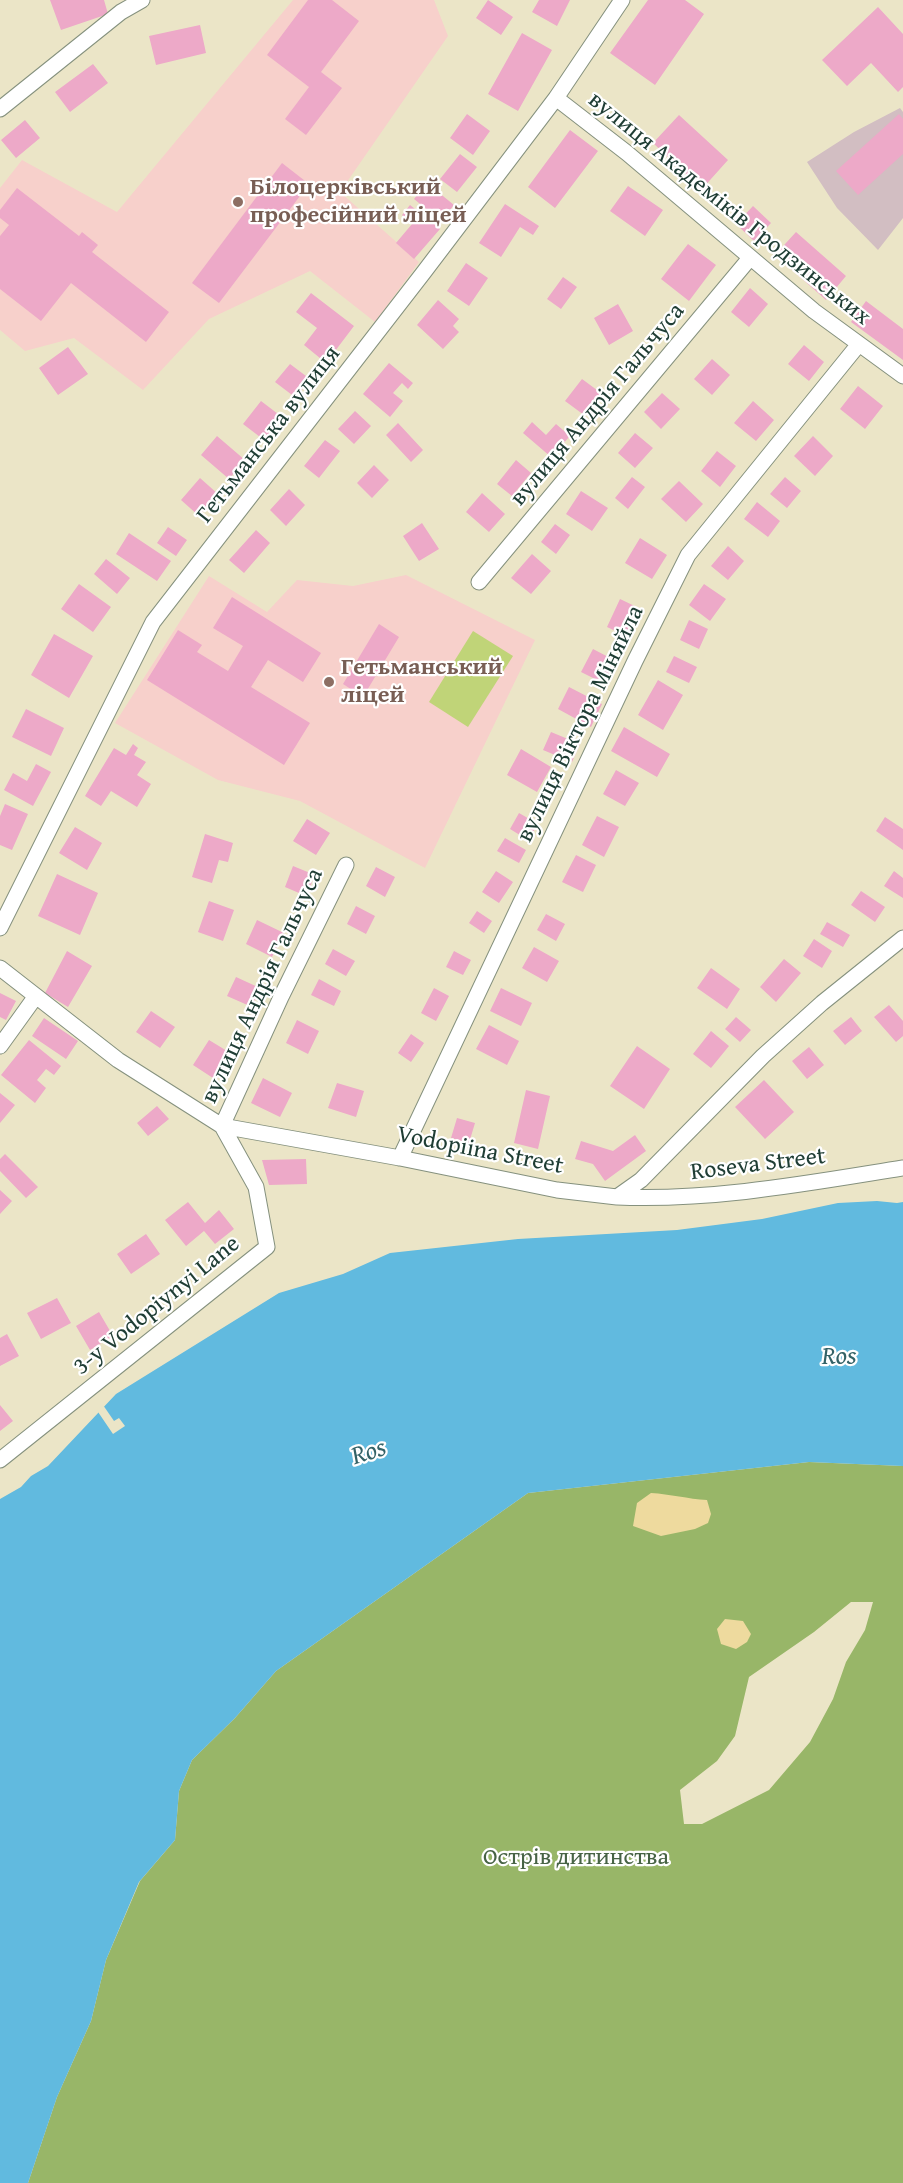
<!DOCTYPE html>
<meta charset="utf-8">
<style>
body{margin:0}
canvas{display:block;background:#ebe5c7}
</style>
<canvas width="903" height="2183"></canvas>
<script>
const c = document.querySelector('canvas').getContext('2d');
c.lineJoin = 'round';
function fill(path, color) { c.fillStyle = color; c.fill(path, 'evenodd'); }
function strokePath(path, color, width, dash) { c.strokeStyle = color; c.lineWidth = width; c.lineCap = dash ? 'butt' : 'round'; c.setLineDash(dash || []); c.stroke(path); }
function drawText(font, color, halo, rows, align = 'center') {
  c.font = font + ' "Gentium Book Plus",serif'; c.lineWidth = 4.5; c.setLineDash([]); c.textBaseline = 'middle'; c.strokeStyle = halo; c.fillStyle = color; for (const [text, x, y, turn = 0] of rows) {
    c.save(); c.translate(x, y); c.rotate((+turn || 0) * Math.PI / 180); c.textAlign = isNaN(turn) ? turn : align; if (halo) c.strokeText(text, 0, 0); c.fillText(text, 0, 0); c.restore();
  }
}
const built = new Path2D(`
 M293 0H434L448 36 340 192 419 262 375 322 310 271 209 319 143 390 74 338 25 351 0 330V188L22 160 117 212Z
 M406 575 535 640 425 868 300 801 218 780 115 723 209 576 267 612 297 580 353 586Z`);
const industrial = new Path2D(`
 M900 108 903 112V218L878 250 837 208 807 162 854 132Z`);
const green = new Path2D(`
 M473 631 513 656 468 727 429 702Z`);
const forest = new Path2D(`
 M809 1462 903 1466V2183H28L57 2097 91 2021 106 1960 140 1881 175 1840 179 1791 192 1760 235 1718 276 1671 528 1493ZM851 1602H873L865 1630 846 1662 833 1699 810 1742 769 1790 702 1824H684L680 1790 717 1761 735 1736 749 1677 814 1632Z`);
const sand = new Path2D(`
 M651 1493C670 1494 688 1499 707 1500L711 1514 708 1523 695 1529 661 1536 633 1526 637 1503Z
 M725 1619 743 1621 751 1634 747 1642 736 1649 721 1644 717 1629Z`);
const water = new Path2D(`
 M877 1201 897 1203 903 1202V1466L809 1462 528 1493 276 1671 235 1718 192 1760 179 1791 175 1840 139 1882 106 1960 91 2021 57 2097 28 2183H0V1499L21 1487 31 1476 48 1466 116 1394 279 1293 343 1274 390 1253 518 1239 677 1230 762 1219 838 1203Z`);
const pier = new Path2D(`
 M103 1405 114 1421 119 1418 125 1426 113 1434 96 1409Z`);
const building = new Path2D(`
 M50 0H104L108 14 61 30Z
 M308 0H332L359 21 321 72 342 88 306 135 285 119 309 87 267 55Z
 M488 0 513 17 501 35 476 18Z
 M539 0H570L557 26 532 12Z
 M648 0H685L704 14 655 85 610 53Z
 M878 7 903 34V87L898 92 871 63 847 86 822 60Z
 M200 25 206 53 156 65 149 36Z
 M522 33 552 50 518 111 488 94Z
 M93 64 108 83 70 112 55 92Z
 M467 114 490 131 473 155 450 138Z
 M899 114 903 119V154L858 195 836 171Z
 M679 115 728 160 702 189 653 143Z
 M25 120 40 138 16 158 1 140Z
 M570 130 598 151 555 208 528 187Z
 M460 154 477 167 457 192 440 179Z
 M282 163 309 184 219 303 192 283Z
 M427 183 454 205 441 221 414 199Z
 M628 186 663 210 645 236 610 211Z
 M17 188 79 236 82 232 98 245 92 252 169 312 146 342 71 283 41 321 0 289V236L9 225 0 218V210Z
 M505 204 539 226 533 235 520 227 501 257 479 243Z
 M410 205 440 229 414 259 396 243 412 224 402 215Z
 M753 206 771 223 754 241 736 224Z
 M796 232 846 276 826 300 775 255Z
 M688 244 716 265 689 301 661 279Z
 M466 263 488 278 469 306 447 291Z
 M563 277 577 287 561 309 547 299Z
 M750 288 768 304 749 327 731 312Z
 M311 293 354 326 326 363 304 345 317 328 296 312Z
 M438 300 459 319 453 326 459 332 443 349 417 325Z
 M866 301 903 329V360L851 322Z
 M618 304 633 331 609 345 594 318Z
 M804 345 824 362 809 381 788 364Z
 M68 347 88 374 58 395 39 368Z
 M712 359 730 375 712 395 694 379Z
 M389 363 413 383 408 389 402 383 393 393 403 401 390 417 363 394Z
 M290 364 310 379 296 398 275 382Z
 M582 379 601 393 584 415 565 401Z
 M858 386 883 406 865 429 840 409Z
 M662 393 680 409 661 429 644 412Z
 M261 401 282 417 264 440 243 424Z
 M753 401 774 420 756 441 734 423Z
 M355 411 371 426 354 444 338 429Z
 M532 422 546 435 556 424 570 436 551 457 523 433Z
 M398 423 423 450 411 462 386 435Z
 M635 433 653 448 635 468 618 453Z
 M217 436 245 460 229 479 201 455Z
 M813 436 833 456 815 476 794 456Z
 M325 440 340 451 319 478 304 466Z
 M717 451 736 466 720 487 701 471Z
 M516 460 531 473 512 496 497 484Z
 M374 465 389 480 372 498 357 483Z
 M632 477 645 487 628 509 615 498Z
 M785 477 801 491 787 508 770 494Z
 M200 478 218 494 199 516 181 500Z
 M679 481 703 504 686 522 661 499Z
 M289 489 305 505 286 526 270 510Z
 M581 491 608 508 592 531 566 514Z
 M482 493 505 514 489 532 466 512Z
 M757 502 780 521 768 537 744 519Z
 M422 523 439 549 419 561 403 536Z
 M555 524 570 535 556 554 541 542Z
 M168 527 187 540 176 556 157 543Z
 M256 530 270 543 244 573 229 560Z
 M129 533 171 561 157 581 116 554Z
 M640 538 667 555 652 579 625 563Z
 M728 546 744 561 728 580 711 566Z
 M532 554 551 571 531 594 511 578Z
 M106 559 130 578 117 594 94 574Z
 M79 584 111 607 93 632 61 609Z
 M704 584 726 599 710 621 689 605Z
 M232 597 321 653 303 682 268 660 251 687 310 723 284 765 147 680 178 630 202 645 197 652 228 671 243 646 213 628Z
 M620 599 643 610 630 638 607 627Z
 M689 620 708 629 699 649 680 640Z
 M379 624 399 637 363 697 343 684Z
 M54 634 93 656 69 698 31 675Z
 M593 649 616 661 605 684 581 672Z
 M674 656 697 667 689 683 666 672Z
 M658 680 683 695 663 730 638 715Z
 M569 687 602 704 591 727 558 709Z
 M26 709 64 728 51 756 12 737Z
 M624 727 670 754 657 777 611 751Z
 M551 732 580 744 572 762 543 750Z
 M133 744 138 748 134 755 146 762 137 775 151 784 137 807 111 791 101 806 85 796 114 748 126 755Z
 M521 749 551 767 537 792 507 775Z
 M36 764 51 772 33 806 4 790 13 773 27 781Z
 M616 770 639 783 625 806 603 794Z
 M5 804 28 814 12 850 0 845V816Z
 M519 813 538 824 528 840 510 829Z
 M597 816 619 827 604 857 582 845Z
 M885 817 903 829V850L876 831Z
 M307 819 330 833 316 855 293 841Z
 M75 827 102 843 87 870 59 853Z
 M205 834 233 843 228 862 219 860 212 883 192 877Z
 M505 838 526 850 519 863 497 851Z
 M576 855 596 865 583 892 562 882Z
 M293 866 315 875 306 896 285 887Z
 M376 867 395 877 385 897 366 886Z
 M496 871 513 882 499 903 482 892Z
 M894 871 903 878V898L884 886Z
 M57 874 98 893 80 935 38 916Z
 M861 891 885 907 875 922 851 905Z
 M209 901 234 910 223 941 198 932Z
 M356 906 375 916 366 934 347 924Z
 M477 911 492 921 484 933 469 923Z
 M546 914 565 924 556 941 537 930Z
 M257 920 284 933 272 957 246 944Z
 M827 922 850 935 843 947 820 934Z
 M814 939 832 951 822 968 803 956Z
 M534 947 559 961 547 982 522 968Z
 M333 949 355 961 346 976 325 964Z
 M67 951 92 966 68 1007 45 993Z
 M454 951 471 960 463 975 446 967Z
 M784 959 801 973 776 1002 760 987Z
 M711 968 740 989 727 1009 697 988Z
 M236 977 260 988 252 1007 227 996Z
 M319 979 341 991 334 1006 311 995Z
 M434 988 449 996 436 1021 421 1013Z
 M501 988 532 1003 521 1026 490 1011Z
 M0 993 16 1001 6 1020 0 1017Z
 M889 1005 903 1021V1036L896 1042 874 1017Z
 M151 1011 175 1027 160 1048 136 1032Z
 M736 1017 751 1030 740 1042 725 1029Z
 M851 1017 862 1031 845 1045 833 1031Z
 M44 1018 78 1041 66 1059 32 1036Z
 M297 1020 319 1031 308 1054 286 1043Z
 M489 1025 519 1041 507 1065 476 1049Z
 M711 1031 729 1046 711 1068 693 1054Z
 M411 1034 424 1043 411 1062 398 1053Z
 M29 1040 61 1066 54 1075 46 1069 37 1080 46 1088 35 1103 1 1075Z
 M209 1040 232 1054 216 1080 193 1065Z
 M637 1046 670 1069 644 1109 610 1086Z
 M809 1047 824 1065 807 1079 792 1061Z
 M263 1078 292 1093 280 1117 251 1103Z
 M764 1080 794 1112 765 1139 735 1107Z
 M337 1083 364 1091 356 1117 328 1108Z
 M526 1090 550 1096 538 1149 514 1143Z
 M0 1093 15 1105 0 1123Z
 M157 1106 169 1119 148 1136 137 1123Z
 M457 1118 475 1123 469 1143 451 1138Z
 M635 1135 646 1151 605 1181 593 1164 575 1159 581 1141 613 1151Z
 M5 1154 38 1187 26 1198 0 1171V1159Z
 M306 1159 307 1184 269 1185 262 1160Z
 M0 1190 12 1201 0 1214Z
 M188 1202 205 1223 219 1210 234 1229 215 1244 204 1231 186 1246 165 1220Z
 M146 1234 160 1254 131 1274 117 1254Z
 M57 1298 71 1323 41 1339 27 1313Z
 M99 1312 113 1336 90 1350 76 1326Z
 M7 1334 19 1356 0 1366V1338Z
 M0 1405 13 1421 0 1431Z`);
const street = new Path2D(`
 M556 98 627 153 814 311 903 376
 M0 109 121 12 142 0
 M479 582 750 258
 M0 928 153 622 424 272 556 98 622 0
 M0 968 118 1060 222 1126 400 1158 557 1190 617 1197 641 1180 763 1056 822 1003 903 938
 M0 1046 36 996
 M400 1158 635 661 688 555 859 344
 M617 1197C713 1201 809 1183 903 1168
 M0 1460 267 1247 256 1187 222 1126 281 997 346 865`);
const markers = [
 [238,202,6,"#8d6e63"],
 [329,682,6,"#8d6e63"]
];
const educationNames = [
 ["Білоцерківський",250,188],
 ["професійний ліцей",250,216],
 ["Гетьманський",341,668],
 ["ліцей",341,696]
];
const streetNames = [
 ["вулиця Академіків Гродзинських",729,209,39],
 ["вулиця Андрія Гальчуса",598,405,-50],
 ["Гетьманська вулиця",269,435,-52],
 ["вулиця Віктора Міняйла",581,724,-64],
 ["вулиця Андрія Гальчуса",263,986,-65],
 ["Vodopiina Street",480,1151,11],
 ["Roseva Street",758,1165,-7],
 ["3-y Vodopiynyi Lane",157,1306,-39]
];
const parkNames = [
 ["Острів дитинства",576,1858]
];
const waterNames = [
 ["Ros",839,1357],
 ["Ros",369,1453,-18]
];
fill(built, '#f7d0cb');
fill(industrial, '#d2bec2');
fill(green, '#c0d478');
fill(forest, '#98b668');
fill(sand, '#eeda9e');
fill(water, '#61badf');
fill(pier, '#ebe5c7');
fill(building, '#eda9c8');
strokePath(street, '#85917e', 17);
strokePath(street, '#fff', 15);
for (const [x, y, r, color] of markers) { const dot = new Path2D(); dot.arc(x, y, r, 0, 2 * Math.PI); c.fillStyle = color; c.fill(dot); strokePath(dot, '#fff', 2); }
drawText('bold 24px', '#785e54', '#fff', educationNames, 'left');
drawText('24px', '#1f3d34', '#fff', streetNames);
drawText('24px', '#476345', '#fff', parkNames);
drawText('italic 26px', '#336267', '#fff', waterNames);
</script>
